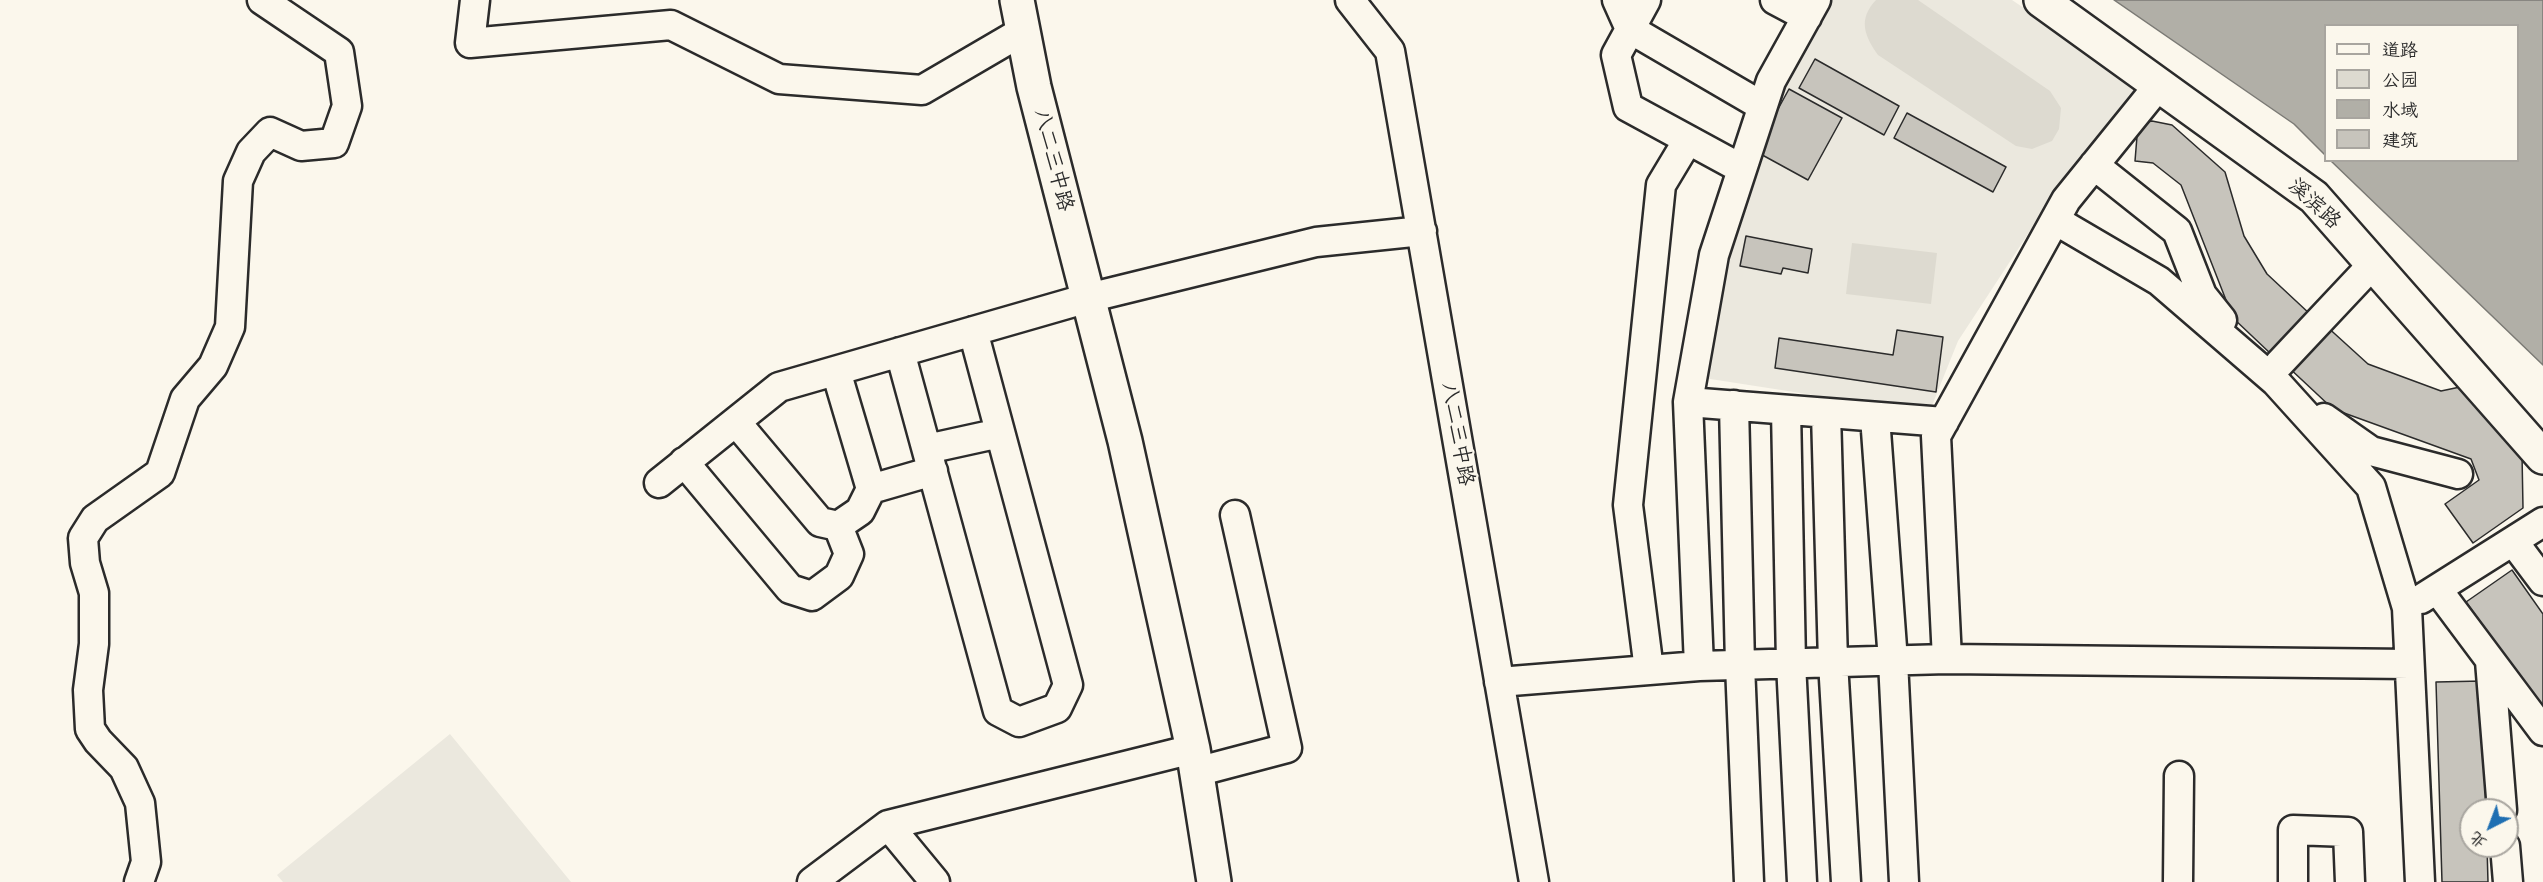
<!DOCTYPE html>
<meta charset="utf-8">
<style>
body{margin:0}
#map{position:relative;width:2543px;height:882px;overflow:hidden;background:#fbf7ec;font-family:Caveat,"LXGW WenKai TC",sans-serif}
canvas{display:block}
.legend{position:absolute;left:2324px;top:24px;width:195px;height:138px;box-sizing:border-box;background:#fbf7ec;border:2px solid #a8a59f;margin:0;padding:8px 10px;list-style:none;font-size:18px;color:#2b2b2b}
.legend li{display:flex;align-items:center;gap:12px;height:30px}
.legend b{width:30px;border:2px solid #a8a59f}
.north{position:absolute;left:2459px;top:798px;width:60px;height:60px;box-sizing:border-box;background:#fbf7ec;border:2px solid #a8a59f;border-radius:50%;rotate:222deg;font-size:16px;font-weight:700;line-height:24px;text-align:center;color:#2b2b2b}
.north::after{content:'';display:block;margin:auto;width:21px;height:27px;background:#1f6fb2;clip-path:polygon(50% 0,100% 100%,50% 72%,0 100%)}
</style>
<div id="map">
<canvas width="2543" height="882"></canvas>
<ul class="legend">
<li><b style="height:8px;background:#fbf7ec"></b>道路</li>
<li><b style="height:16px;background:#dddad0"></b>公园</li>
<li><b style="height:16px;background:#b1afa7"></b>水域</li>
<li><b style="height:16px;background:#c7c4bc"></b>建筑</li>
</ul>
<div class="north">北</div>
</div>
<script>
const c = document.querySelector('canvas').getContext('2d');
c.lineJoin = 'round';
function fill(path, color) { c.fillStyle = color; c.fill(path, 'evenodd'); }
function strokePath(path, color, width, dash) { c.strokeStyle = color; c.lineWidth = width; c.lineCap = dash ? 'butt' : 'round'; c.setLineDash(dash || []); c.stroke(path); }
function drawText(font, color, halo, rows, align = 'center') {
  c.font = font + ' Caveat,"LXGW WenKai TC",sans-serif'; c.lineWidth = 4.5; c.setLineDash([]); c.textBaseline = 'middle'; c.strokeStyle = halo; c.fillStyle = color; for (const [text, x, y, turn = 0] of rows) {
    c.save(); c.translate(x, y); c.rotate((+turn || 0) * Math.PI / 180); c.textAlign = isNaN(turn) ? turn : align; if (halo) c.strokeText(text, 0, 0); c.fillText(text, 0, 0); c.restore();
  }
}
const built = new Path2D(`
 M1828 0H2012L2140 86 2041 214 1958 341 1929 413 1704 378 1749 160 1795 47Z
 M450 734 571 882H283L277 875Z`);
const green = new Path2D(`
 M1876 0H1918L2050 91 2061 108 2059 129 2052 141 2032 149 2016 146 1878 55C1864 35 1858 19 1876 0Z
 M1852 243 1937 253 1931 304 1846 294Z`);
const water = new Path2D(`
 M2114 0H2543V365L2331 161 2518 160V26H2326L2325 155 2294 124Z`);
const building = new Path2D(`
 M1815 59 1899 106 1884 135 1799 88Z
 M1789 89 1842 118 1808 180 1755 151Z
 M1907 113 2006 167 1993 192 1894 138Z
 M2152 121 2172 125 2225 172 2244 236 2267 274 2311 315 2271 354 2233 318 2181 185 2153 163 2135 161 2138 124Z
 M1746 236 1812 249 1808 273 1783 268 1781 274 1740 266Z
 M2324 324 2368 364 2441 391 2460 387 2522 454 2523 508 2473 543 2445 504 2479 480 2471 459 2333 409 2286 365Z
 M1897 330 1943 337 1936 392 1775 368 1779 338 1893 355Z
 M2512 570 2543 614V710L2466 602Z
 M2482 681 2486 810H2471V846H2487L2488 882H2442L2436 682Z`);
const minor = new Path2D(`
 M475 0 470 43 671 25 779 79 922 90 1023 31
 M1350 0 1390 51 1534 882
 M1617 0 1630 29 1762 106
 M1646 0 1616 55 1628 107 1742 169
 M1775 0 1807 17
 M2094 165 2177 231 2202 295 2222 320
 M2055 220 2159 281 2276 382 2371 487 2407 608 2420 882
 M900 352 998 711 1019 722 1057 708 1068 685 973 331
 M2279 364 2373 264
 M836 371 871 489
 M1688 402 1944 422
 M1734 405 1740 665 1749 882
 M1786 410 1791 663 1802 882
 M1826 413 1833 662 1846 882
 M1875 417 1893 661 1904 882
 M2324 418 2371 451 2458 474
 M736 422 820 522 838 526 860 511 871 489 933 471
 M927 449 1000 433
 M684 462 790 589 812 596 839 576 849 554 838 526
 M659 483 779 387 1088 298 1316 242 1422 231
 M2513 541 2543 581
 M2437 589 2543 731
 M2421 599 2543 522
 M1947 659 1936 436 2066 200 2159 85
 M2490 661 2502 810
 M1699 666 1688 402 1714 255 1771 81 1816 0
 M1649 670 1628 505 1661 185 1688 140
 M1499 682 1699 666 1947 659 2409 664
 M1196 772 1287 748 1235 515
 M888 825 935 882
 M2505 846 2508 882
 M139 882 146 862 140 803 124 768 98 741 90 729 88 690 94 644V593L85 563 83 538 95 519 160 473 185 399 213 366 230 327 238 181 251 152 270 132 301 146 334 143 347 106 339 52 262 0
 M812 882 888 825 1193 749
 M2178 882 2179 776
 M2293 882V830L2348 832 2350 882`);
const major = new Path2D(`
 M1017 0 1034 87 1125 441 1193 749 1214 882
 M2041 0 2314 197 2543 457`);
const streetNames = [
 ["八二三中路",1053,160,76],
 ["溪滨路",2314,204,43],
 ["八二三中路",1457,434,80]
];
fill(built, '#ebe8de');
fill(green, '#dddad0');
fill(water, '#b1afa7');
strokePath(water, '#7b7a75', 1.5);
fill(building, '#c7c4bc');
strokePath(building, '#2b2b2b', 1.5);
strokePath(minor, '#2b2b2b', 33);
strokePath(major, '#2b2b2b', 38);
strokePath(minor, '#fbf7ec', 28);
strokePath(major, '#fbf7ec', 33);
drawText('21px', '#2b2b2b', '#fbf7ec', streetNames);
</script>
